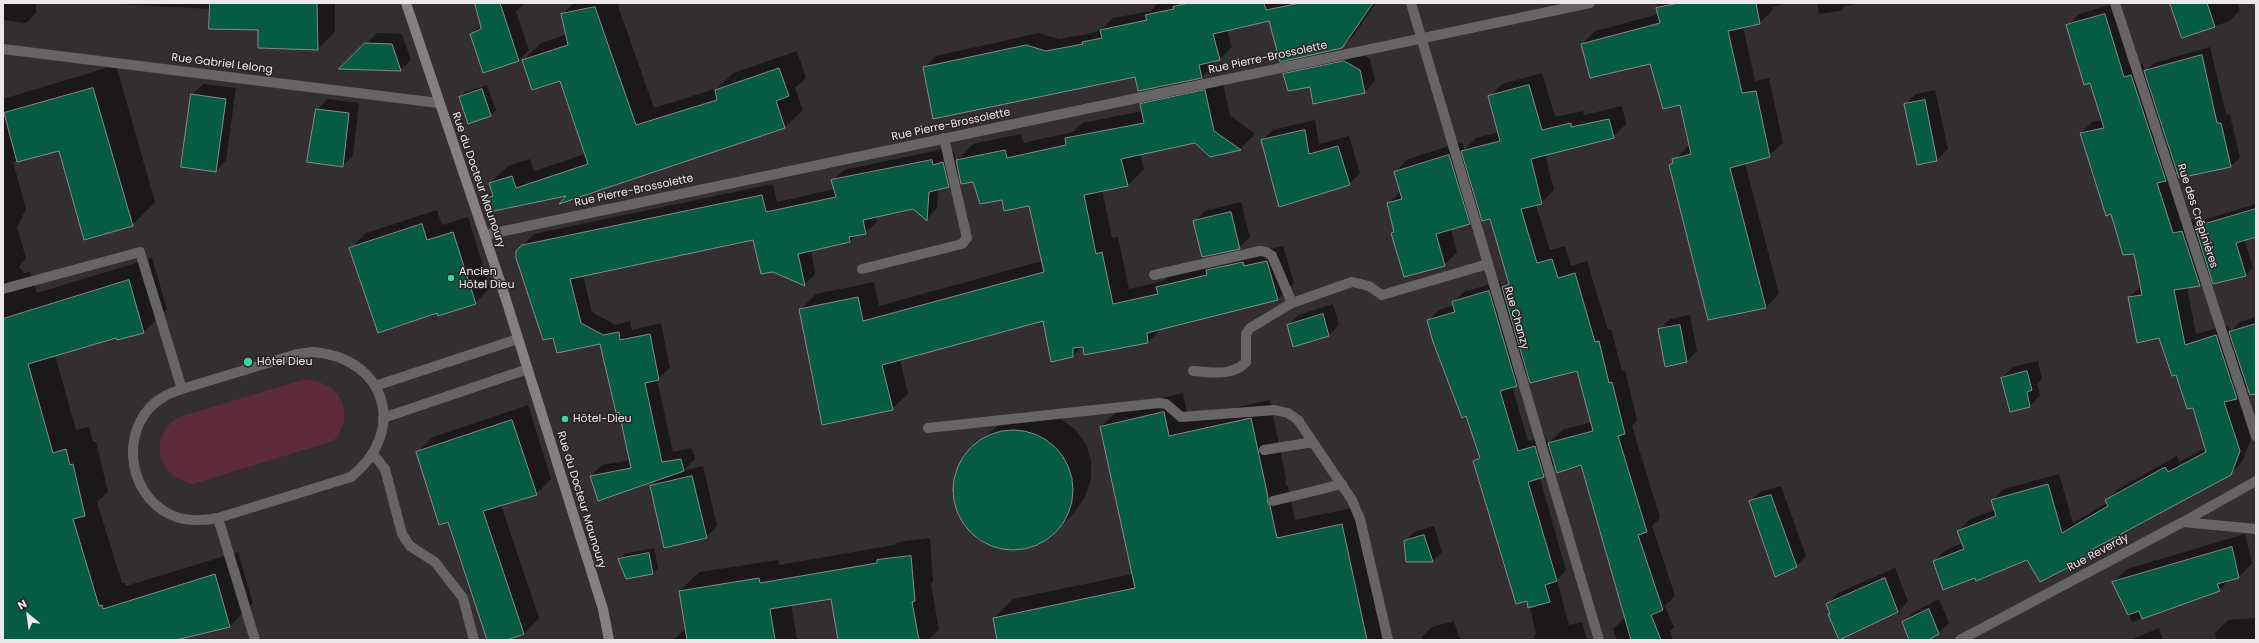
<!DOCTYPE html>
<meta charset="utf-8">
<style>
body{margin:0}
#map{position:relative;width:2259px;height:643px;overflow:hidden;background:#332e2f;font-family:Poppins,sans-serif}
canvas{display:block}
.frame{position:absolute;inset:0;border:4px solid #ece8e9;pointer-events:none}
.north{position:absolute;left:8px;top:595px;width:40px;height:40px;-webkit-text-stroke:3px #292425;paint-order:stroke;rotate:331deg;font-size:11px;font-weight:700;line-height:16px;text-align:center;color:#ece8e9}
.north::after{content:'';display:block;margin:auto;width:14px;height:18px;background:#ece8e9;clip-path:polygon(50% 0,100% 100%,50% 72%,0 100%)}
</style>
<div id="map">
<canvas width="2259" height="643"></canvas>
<div class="frame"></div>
<div class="north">N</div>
</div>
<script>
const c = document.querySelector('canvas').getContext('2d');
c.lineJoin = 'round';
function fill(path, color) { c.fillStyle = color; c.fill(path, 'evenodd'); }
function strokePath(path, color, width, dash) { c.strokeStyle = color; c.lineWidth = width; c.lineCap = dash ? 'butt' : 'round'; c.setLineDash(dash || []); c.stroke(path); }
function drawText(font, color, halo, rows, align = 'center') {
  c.font = font + ' Poppins,sans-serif'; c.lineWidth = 3; c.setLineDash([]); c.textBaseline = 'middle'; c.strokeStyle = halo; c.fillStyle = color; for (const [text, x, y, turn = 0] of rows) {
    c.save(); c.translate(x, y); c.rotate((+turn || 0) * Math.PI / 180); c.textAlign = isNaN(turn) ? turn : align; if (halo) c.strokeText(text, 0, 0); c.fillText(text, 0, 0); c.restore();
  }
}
const green = new Path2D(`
 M302 380C310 380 317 380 324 384 348 394 351 424 333 441L193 484C158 476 146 438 179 417Z`);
const shadow = new Path2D(`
 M3 3H36V13L26 23 3 20Z
 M102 3H335V32L318 49 259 29 211 9Z
 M476 3H525L516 11 529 50 519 60 471 34 481 25Z
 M574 3H617L654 108 718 88 733 73 797 51 806 78 795 88 803 110 785 127 562 201 568 195 486 198 493 192 490 183 508 166 530 159 534 171 585 154 561 80 523 60 541 43 567 34 562 15Z
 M1158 3H1376L1354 35 1341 48 1270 20 1227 30 1232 47 1220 59 1213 61 1214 65 1202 77 924 68 936 56 1039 33 1059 39 1092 33 1102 29 1113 18 1151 11Z
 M1656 3H1790L1772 7 1773 10 1759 23 1743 27 1755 81 1769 78 1783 143 1769 156 1745 163 1779 294 1766 307 1670 165 1687 147 1690 146 1680 104 1651 63 1582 44 1595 31 1659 14Z
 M1817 3H1865L1845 6 1840 11 1819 14Z
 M2116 3 2135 66 2143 64 2145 71 2154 63 2210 47 2226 114 2230 115 2240 158 2231 166 2177 169 2170 176 2184 223 2194 220 2196 227 2203 220 2256 204V236L2244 239 2253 268 2246 275 2211 274 2200 285 2187 287 2196 334 2228 325 2230 332 2240 322 2256 317V393L2248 386 2238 397 2251 439 2242 462 2230 474 2107 541 2095 552 2027 559 1975 576 1934 561 1946 550 1963 543 1958 531 1970 519 1995 510 1992 501 2004 489 2059 474 2073 523 2108 502 2107 500 2118 489 2177 456 2179 462 2206 448 2194 407 2159 336 2129 298 2141 286 2135 253 2112 213 2081 133 2092 122 2102 120 2091 82 2067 26 2079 14Z
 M2171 3H2238L2240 10 2230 21 2182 37Z
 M377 33 402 34 411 60 400 70 341 68Z
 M1355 51 1370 59 1375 81 1365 92 1310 86 1284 74 1295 64Z
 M116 65 155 202 132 225 60 149 13 162 26 209 17 227 26 258 19 267 24 273 30 272 37 293 152 258 167 309 144 332 117 339V337L55 355 76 430 89 427 93 442H96L108 492 97 502 122 583H125L126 586 238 552 253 603 230 626 172 640H3V99Z
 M1542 73 1555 117 1583 111 1584 115 1622 106 1626 124 1613 137 1545 154 1554 190 1541 203 1536 205 1550 250 1565 246 1571 266 1587 261 1608 330 1611 329 1622 371 1625 370 1637 420 1632 426 1660 518 1652 526 1675 596 1665 606 1674 627 1670 631 1673 640H1617L1613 629 1625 617 1581 464 1555 465 1540 478 1566 570 1557 580 1569 625 1582 622 1587 640H1533L1536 633 1528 600 1474 461 1480 455 1467 415 1428 321 1439 310 1454 305 1453 302 1464 292 1500 281 1502 288 1509 281 1490 217 1481 212 1469 224 1451 229 1457 252 1444 265 1392 234 1395 231 1388 204 1401 191 1395 172 1408 159 1462 142 1464 150 1476 138 1499 132 1489 97 1502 84ZM1578 370 1592 422 1562 430 1548 444 1545 436 1528 441 1512 386 1517 385 1528 374Z
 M1221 75 1230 115 1255 134 1240 149 1195 142 1140 154 1144 169 1128 185 1102 190 1112 238 1118 237 1129 289 1163 281 1173 271 1283 246 1294 283 1278 299 1161 329 1148 342 1083 346 1073 356 1044 320 900 359 908 394 892 409 800 310 816 294 874 282 879 306 1042 261 1030 205 1003 199 974 180 960 174 948 186 939 188 937 208 927 219 913 208 875 216 877 222 865 233 856 235 850 241 811 250 815 274 804 285 754 238 583 276 592 312 615 325 630 321 632 330 661 323 670 368 657 380 673 452 692 448 695 459 683 471 703 466 717 526 706 537 651 486 658 479 591 476 602 465 630 460 620 411 601 343 558 352 522 246 534 234 773 184 777 202 835 189 832 181 844 170 943 149 944 154 954 152 956 161 973 144 1021 134 1023 143 1073 132 1082 123 1142 111 1141 104 1157 88Z
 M203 84 236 88 226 160 216 171 192 95Z
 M487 85 496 110 491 115 460 97 465 92Z
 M1935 90 1948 149 1937 160 1918 164 1905 104 1916 94Z
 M327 99 359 103 353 155 342 166 317 110Z
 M1315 120 1319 144 1349 136 1360 173 1349 184 1262 140 1273 130Z
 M1241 202 1250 237 1239 248 1195 221 1205 211Z
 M437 210 442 225 468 217 490 288 475 303 437 312 351 248 366 233Z
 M1333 304 1339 325 1329 335 1288 325 1299 315Z
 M1690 315 1697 351 1687 361 1659 330 1670 319Z
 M2038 361 2042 379 2037 384 2040 395 2030 406 2011 411 2002 378 2013 367Z
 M1183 393 1188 418 1270 400 1286 478 1285 483 1288 487 1295 520 1361 506 1389 640H998L994 618 1013 599 1133 574 1101 427 1120 408Z
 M528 405 551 479 536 494 501 505 539 618 524 634 503 640H488L449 521 417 453 433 437Z
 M1023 412H1042L1060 418 1075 429 1086 444 1091 461V480L1085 497 1075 512 1055 532 1040 542 1023 548 1004 549 987 543 972 532 961 517 955 500V481L961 463 972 449 1006 418Z
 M1781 486 1806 556 1796 566 1750 502 1760 492Z
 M1434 526 1442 552 1432 561 1405 542 1414 532Z
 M2245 534 2252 563 2239 577 2230 579 2219 591 2132 622 2113 582 2127 569Z
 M930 538 933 581 931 584 939 630 928 640H839L831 598 791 604 797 640H673L686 629 680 591 699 572 778 560 779 565 894 545 897 542Z
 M654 548 658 568 653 574 619 560 624 554Z
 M1895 568 1908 601 1898 612 1829 615 1831 613 1828 604 1838 593Z
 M1939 599 1949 623 1938 633 1926 640H1910L1903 623 1914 612Z
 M2256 618V640H2217L2215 633 2228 620Z
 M1454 621 1460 640H1423L1422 637 1432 627Z
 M2159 628 2163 640H2130Z`);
const building = new Path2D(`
 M210 3H317L318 50 258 48V30L209 29Z
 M475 3H500L519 61 483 73 470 34 481 29Z
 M1189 3H1264L1266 10 1300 3H1373L1342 48 1280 62 1269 21 1213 34 1220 60 1199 65 1202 78 1138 91 1135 77 933 119 923 67 1026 45 1046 51 1083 44 1082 42 1102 38 1100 30 1147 20 1145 15 1174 9 1173 7Z
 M1679 3H1756L1760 24 1728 31 1742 93 1756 91 1770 157 1730 168 1766 308 1708 320 1669 165 1673 163 1672 159 1691 154 1680 105 1663 109 1650 64 1590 78 1581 44 1660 23 1656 8Z
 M2170 3H2207L2215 27 2182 38Z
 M595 7 636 125 717 100 715 90 779 68 789 96 776 101 785 128 559 204 566 196 489 212 485 198 493 196 489 183 512 176 516 188 588 164 560 81 532 90 522 60 568 45 561 14Z
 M2105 14 2124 77 2131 75 2166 181 2157 183 2173 233 2182 231 2200 286 2174 290 2185 345 2216 335 2237 399 2224 402 2240 451 2231 475 2093 549 2096 553 2040 582 2027 560 1976 581 1975 578 1943 590 1933 561 1964 549 1957 531 1996 516 1991 500 2048 484 2062 533 2108 506 2105 500 2165 467 2168 472 2206 452 2193 408 2187 409 2176 375 2172 376 2159 338 2137 343 2128 297 2142 295 2134 254 2123 255 2111 214 2106 216 2080 133 2104 128 2090 83 2084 85 2066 25Z
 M365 43 392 44 401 71 339 69Z
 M2202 55 2217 123H2221L2231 167 2179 178 2144 71Z
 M1344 61 1360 70 1365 93 1313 104 1310 87 1288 91 1283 74Z
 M1529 85 1542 130 1571 123V127L1609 119 1614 138 1531 159 1542 204 1521 209 1537 263 1552 259 1558 278 1575 273 1595 342 1599 341 1609 383 1612 382 1625 434 1618 436 1647 532 1638 535 1663 610 1651 615 1661 640H1631L1581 465 1557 473 1548 443 1593 431 1577 371 1530 383 1502 287 1509 284 1490 219 1482 221 1461 151 1500 141 1488 96Z
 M93 88 133 226 84 240 59 151 17 162 4 113Z
 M482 89 491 116 468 124 459 97Z
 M1205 90 1214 131 1241 150 1210 157 1195 143 1121 159 1128 186 1084 195 1096 254 1102 252 1113 304 1158 294 1156 287 1207 275 1206 270 1243 262 1244 266 1267 261 1278 300 1147 333 1148 343 1084 355 1083 347 1073 348V357L1051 362 1043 321 882 365 893 410 822 425 799 309 858 297 863 321 1044 272 1029 206 1004 211 1002 200 980 204 973 182 961 184 956 160 1005 150 1007 158 1066 145 1065 138 1144 123 1140 104Z
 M191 94 226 99 216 172 181 167Z
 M1925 100 1937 161 1917 165 1904 104Z
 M316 109 349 113 343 167 307 162Z
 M1305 130 1309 154 1338 146 1350 185 1279 207 1261 140Z
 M1449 155 1470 224 1436 234 1445 266 1404 277 1391 233 1394 232 1387 203 1402 199 1394 172Z
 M932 160 933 165 943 162 949 187 929 192 927 221 913 209 863 220 866 234 849 237 850 242 798 254 805 286 773 272 761 274 753 240 570 279 581 323 603 335 619 332 620 340 650 334 659 380 645 383 662 462 681 459 684 471 598 501 590 476 631 468 619 412 616 413 600 344 557 353 553 338 543 340 516 258V251L522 245 762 195 766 212 836 197 831 180Z
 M2256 209V237L2236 243 2246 276 2213 284 2195 227Z
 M1231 212 1240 249 1202 257 1193 221Z
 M422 224 427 240 453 232 476 304 438 316 437 313 378 333 349 248Z
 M129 280 144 333 117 340 116 338 28 364 53 453 66 449 70 465 73 464 85 516 73 519 99 606 102 605 103 609 215 574 230 627 176 640H3V319Z
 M1489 291 1517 386 1500 391 1518 451 1535 446 1544 477 1528 482 1557 581 1545 585 1550 602 1528 608 1527 601 1516 604 1473 461 1480 458 1466 416 1462 418 1433 342 1427 320 1455 312 1452 302Z
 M1323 314 1329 336 1293 347 1287 325Z
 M2256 324V394L2250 395 2229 332Z
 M1680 325 1687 362 1665 367 1658 329Z
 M2027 371 2032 390 2027 392 2030 407 2010 412 2001 378Z
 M1164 412 1169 436 1251 418 1268 497 1267 502 1270 506 1277 538 1342 524 1367 640H997L993 618 1135 588 1100 427Z
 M512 420 537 495 483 511 524 634 507 640H487L448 522 439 525 416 452Z
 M953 490a60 60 0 1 1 120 0a60 60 0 1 1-120 0Z
 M692 476 707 538 664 548 650 486Z
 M1771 495 1797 567 1775 577 1749 501Z
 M1424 535 1433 562H1406L1404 541Z
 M2232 547 2239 578 2217 584 2220 591 2142 619 2139 611 2128 615 2112 582Z
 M649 553 653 574 626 579 618 559Z
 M911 556 915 601 912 602 919 640H838L831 599 770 609 775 640H687L679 591 759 578 760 583 877 563V560Z
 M1885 578 1898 612 1839 640 1828 614H1830L1826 604Z
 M1929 609 1939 634 1928 640H1909L1902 622Z`);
const service = new Path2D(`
 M862 269 962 244 967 238 944 138
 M1154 275 1260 251 1266 252 1272 256 1292 303
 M3 289 140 252 182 389
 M313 352C387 358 408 431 351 477L218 518C202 521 186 522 171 515 124 493 119 421 165 396 171 393 177 391 182 389L297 354Z
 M1193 371C1211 372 1232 377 1246 362V334L1250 328 1292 303 1352 282 1369 286 1382 295 1488 264
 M375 386 518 339
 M383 418 528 369
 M928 428 1159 403 1166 404 1181 417 1275 410 1288 413 1298 420 1352 500 1360 519 1388 640
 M1264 450 1313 442
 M373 454 385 469 402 534 410 546 435 562 463 598 474 640
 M1273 501 1342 484
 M218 518 255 640`);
const minor = new Path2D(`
 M1411 3 1599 640
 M2115 3 2256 436
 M3 49 438 103
 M485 235 1590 3
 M2183 522 2256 481
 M1960 640 2183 522 2256 529`);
const secondary = new Path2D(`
 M406 3 501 284 603 609 609 640`);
const markers = [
 [451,278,4,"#3ed4a2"],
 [248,362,5,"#3ed4a2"],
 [565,419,4,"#3ed4a2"]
];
const streetNames = [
 ["Rue Pierre-Brossolette",1268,58,-12],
 ["Rue Gabriel Lelong",222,64,7],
 ["Rue Pierre-Brossolette",951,125,-12],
 ["Rue du Docteur Maunoury",478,180,71],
 ["Rue Pierre-Brossolette",634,191,-12],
 ["Rue des Crépinières",2197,216,72],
 ["Rue Chanzy",1516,318,74],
 ["Rue du Docteur Maunoury",581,500,73],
 ["Rue Reverdy",2098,553,-28]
];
const poiNames = [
 ["Ancien",459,272],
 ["Hôtel Dieu",459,285],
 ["Hôtel Dieu",257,362],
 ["Hôtel-Dieu",573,419]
];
fill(green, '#5c2a39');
fill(shadow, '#0007');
fill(building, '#065c43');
strokePath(building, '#868b88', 1);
strokePath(service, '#666464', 10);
strokePath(minor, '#666464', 10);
strokePath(secondary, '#858182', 10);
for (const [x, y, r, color] of markers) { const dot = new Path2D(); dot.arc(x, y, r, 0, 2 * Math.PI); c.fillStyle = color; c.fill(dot); strokePath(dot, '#292425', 1.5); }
drawText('11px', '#ece8e9', '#292425', streetNames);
drawText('11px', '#ece8e9', '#292425', poiNames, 'left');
</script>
